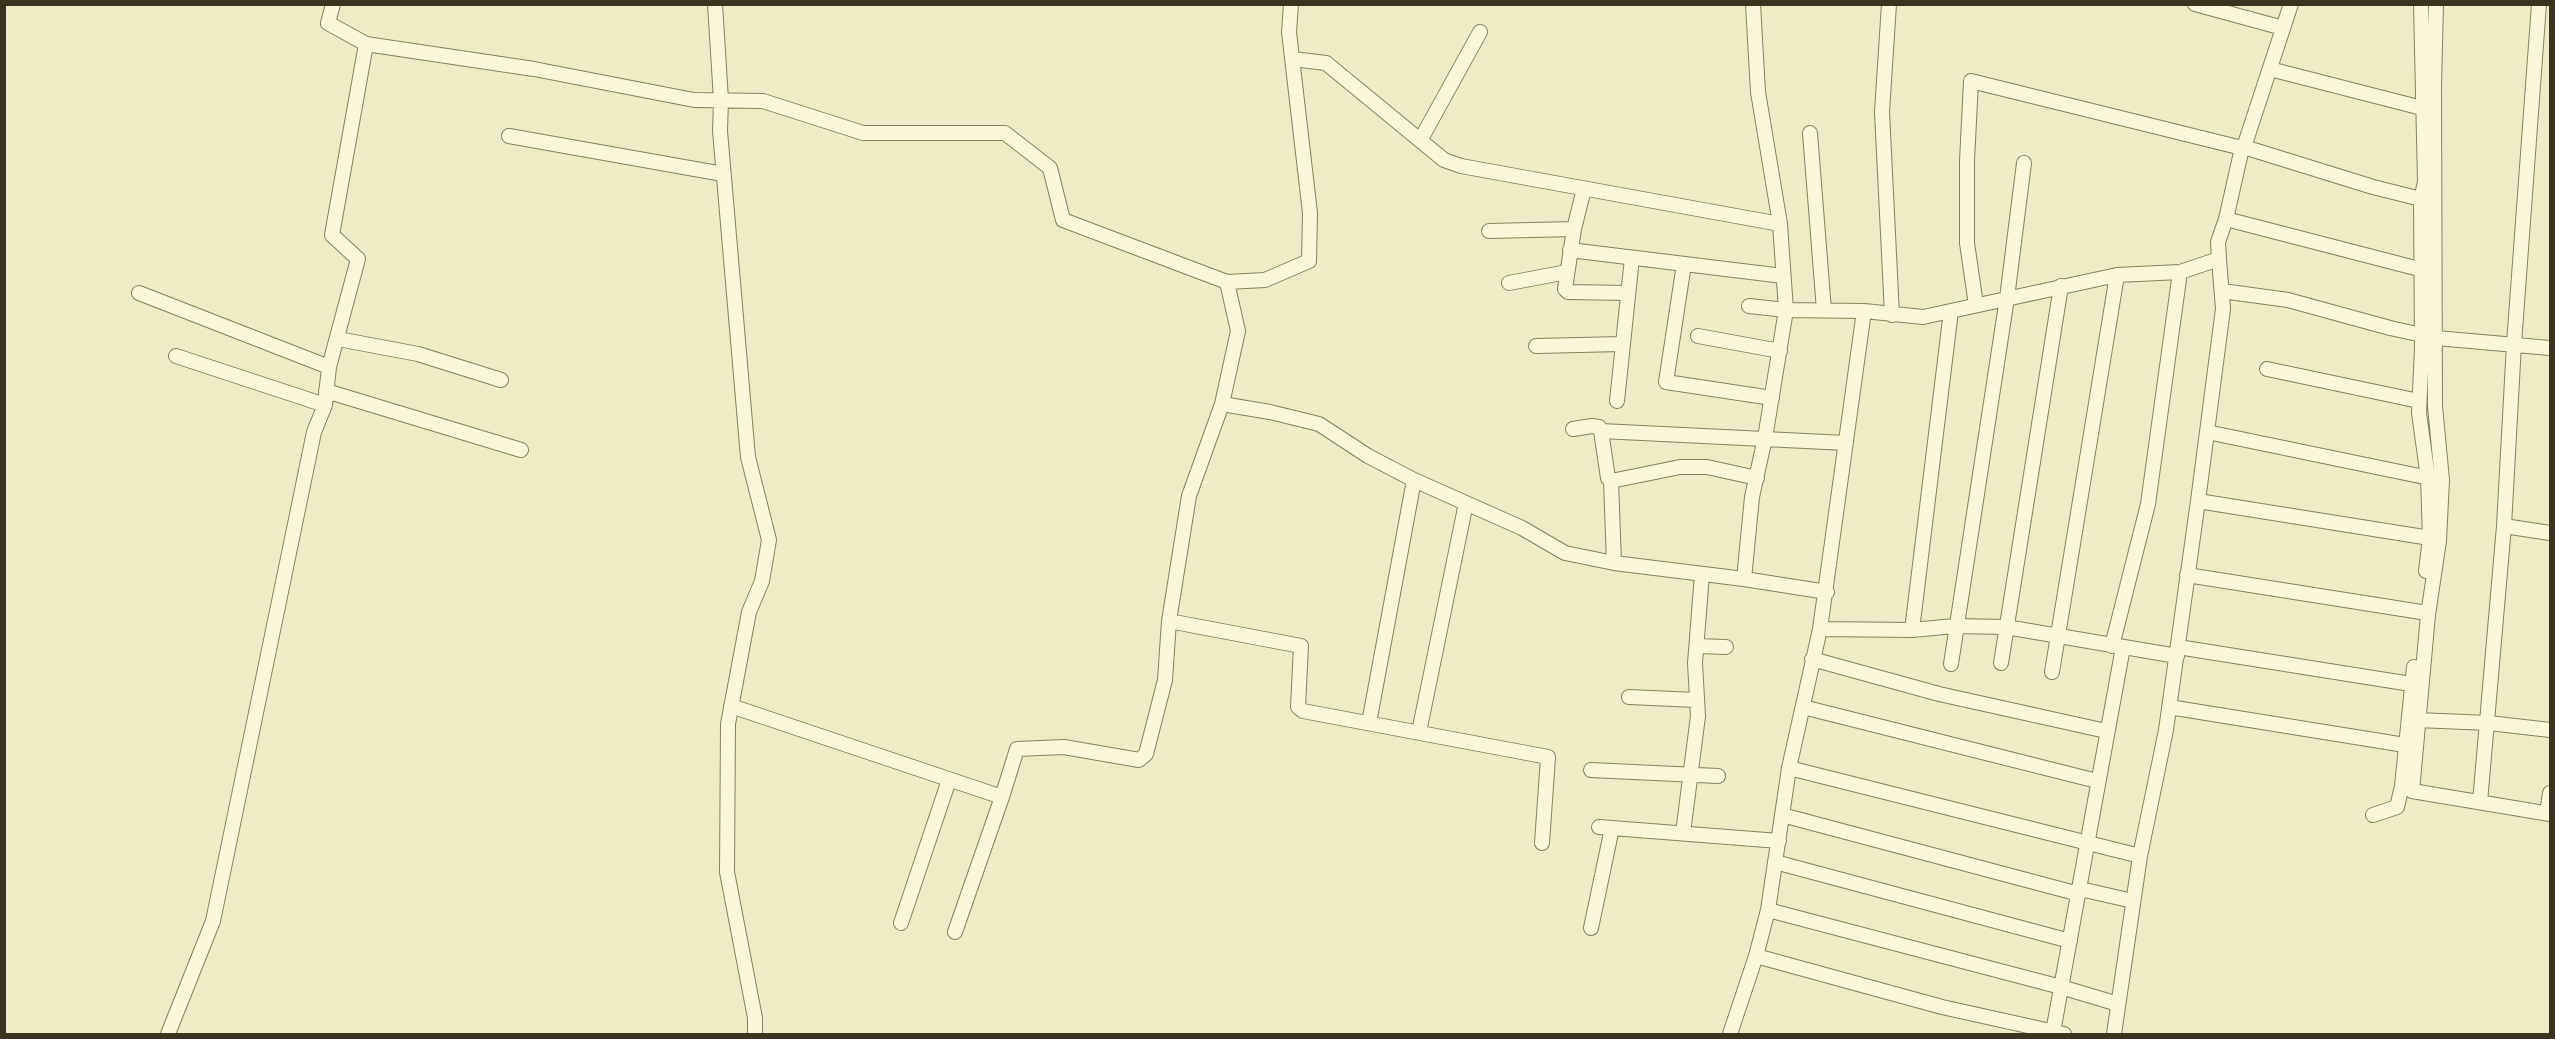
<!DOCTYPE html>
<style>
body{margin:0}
#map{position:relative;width:2555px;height:1039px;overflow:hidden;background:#efebc7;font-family:"IBM Plex Serif",serif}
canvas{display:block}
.frame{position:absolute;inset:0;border:6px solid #3b3220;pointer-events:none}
</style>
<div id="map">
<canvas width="2555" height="1039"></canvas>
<div class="frame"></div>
</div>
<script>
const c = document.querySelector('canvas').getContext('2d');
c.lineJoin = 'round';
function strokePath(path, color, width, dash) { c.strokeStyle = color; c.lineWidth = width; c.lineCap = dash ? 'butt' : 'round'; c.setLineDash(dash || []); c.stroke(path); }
const minor = new Path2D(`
 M715 4 721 100 720 131 748 457 769 540 762 581 749 612 728 724 727 872 755 1018V1034
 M1889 4 1882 112 1892 315
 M2195 4 2283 28
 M2421 4 2425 182 2421 199 2422 348 2419 413 2428 478 2430 538 2426 571
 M2436 4 2434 85 2435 406 2442 480 2439 541 2428 615 2412 791 2550 814
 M366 44 534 69 694 100 763 101 863 133H1005L1050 168 1063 220 1227 282 1265 280 1309 261 1310 213 1289 32 1291 4
 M1293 59 1326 63 1444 160 1461 166 1780 224
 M2270 69 2422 108
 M1810 133 1824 310
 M509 136 723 174
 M1421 139 1480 32
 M2244 147 2373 187 2421 199
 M1584 189 1574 229 1565 289 1568 292 1628 293
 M2226 219 2423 270
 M1489 231 1574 229
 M1570 250 1783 276
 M1684 264 1666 382 1772 398
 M1509 283 1567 272
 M2222 291 2288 300 2390 328 2436 338 2550 348
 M139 293 329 367
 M1976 305 1967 243V161L1971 81 2242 148
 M1749 306 1786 310 1864 311 1923 317 2117 275 2180 272 2219 259 2218 242 2226 219 2242 148 2244 147 2291 4
 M1698 336 1780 351
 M338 339 418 354 501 380
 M1536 346 1622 344
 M176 356 325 405
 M2267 369 2419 401
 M326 391 521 450
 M1617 401 1632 258
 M1222 404 1270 412 1319 424 1368 456 1414 480 1522 528 1565 553 1614 563 1744 579 1827 592
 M1573 429 1592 426 1599 427 1601 431 1608 478 1611 481 1614 563
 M1601 431 1846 443
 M2207 432 2434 479
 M1611 481 1680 467H1707L1757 478
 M2198 501 2430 538
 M2504 526 2550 533
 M2187 575 2421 612
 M1744 579 1752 497 1765 438 1786 310 1780 224 1758 92 1753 4
 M1169 621 1301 646 1298 707 1303 711 1548 757 1542 843
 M1820 629 1912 630 1955 626 2006 627 2177 656
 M1912 630 1951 311
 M1697 646 1726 647
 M2112 646 2148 504 2180 272
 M2178 647 2411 684
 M1812 659 1939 694 2106 731
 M2001 663 2061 286
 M1951 664 2007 298 2024 163
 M2052 672 2117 275
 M1629 697 1696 700
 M731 706 1002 797 1017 749 1064 747 1139 760 1146 754 1165 680 1169 621 1189 496 1222 404 1238 331 1227 282
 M1803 707 2097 781
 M2169 707 2405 745
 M2417 720 2489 723 2550 730
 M1369 723 1414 480
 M1419 732 1466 503
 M1789 768 2140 856
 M1591 770 1718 776
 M2480 802 2504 526 2514 344 2539 4
 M2547 813 2550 793
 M1782 815 2079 894
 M2373 815 2397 807 2402 786 2414 667
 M1599 827 1779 841
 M1683 833 1698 716 1695 663 1702 574
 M1775 862 2070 941
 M2080 889 2133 901
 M1768 910 2061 987 2118 1004
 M901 923 949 780
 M1591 928 1612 828
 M955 932 1002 797
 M1756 956 1942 1007 2064 1034
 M2053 1032 2123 647
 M168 1034 213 921 314 432 325 405 329 367 358 259 332 235 366 44 328 23 333 4
 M1730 1034 1756 956 1768 910 1789 768 1820 629 1864 311
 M2114 1034 2140 856 2166 730 2198 501 2223 309 2219 259`);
strokePath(minor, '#8b7e5c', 16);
strokePath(minor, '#f9f6da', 14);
</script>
